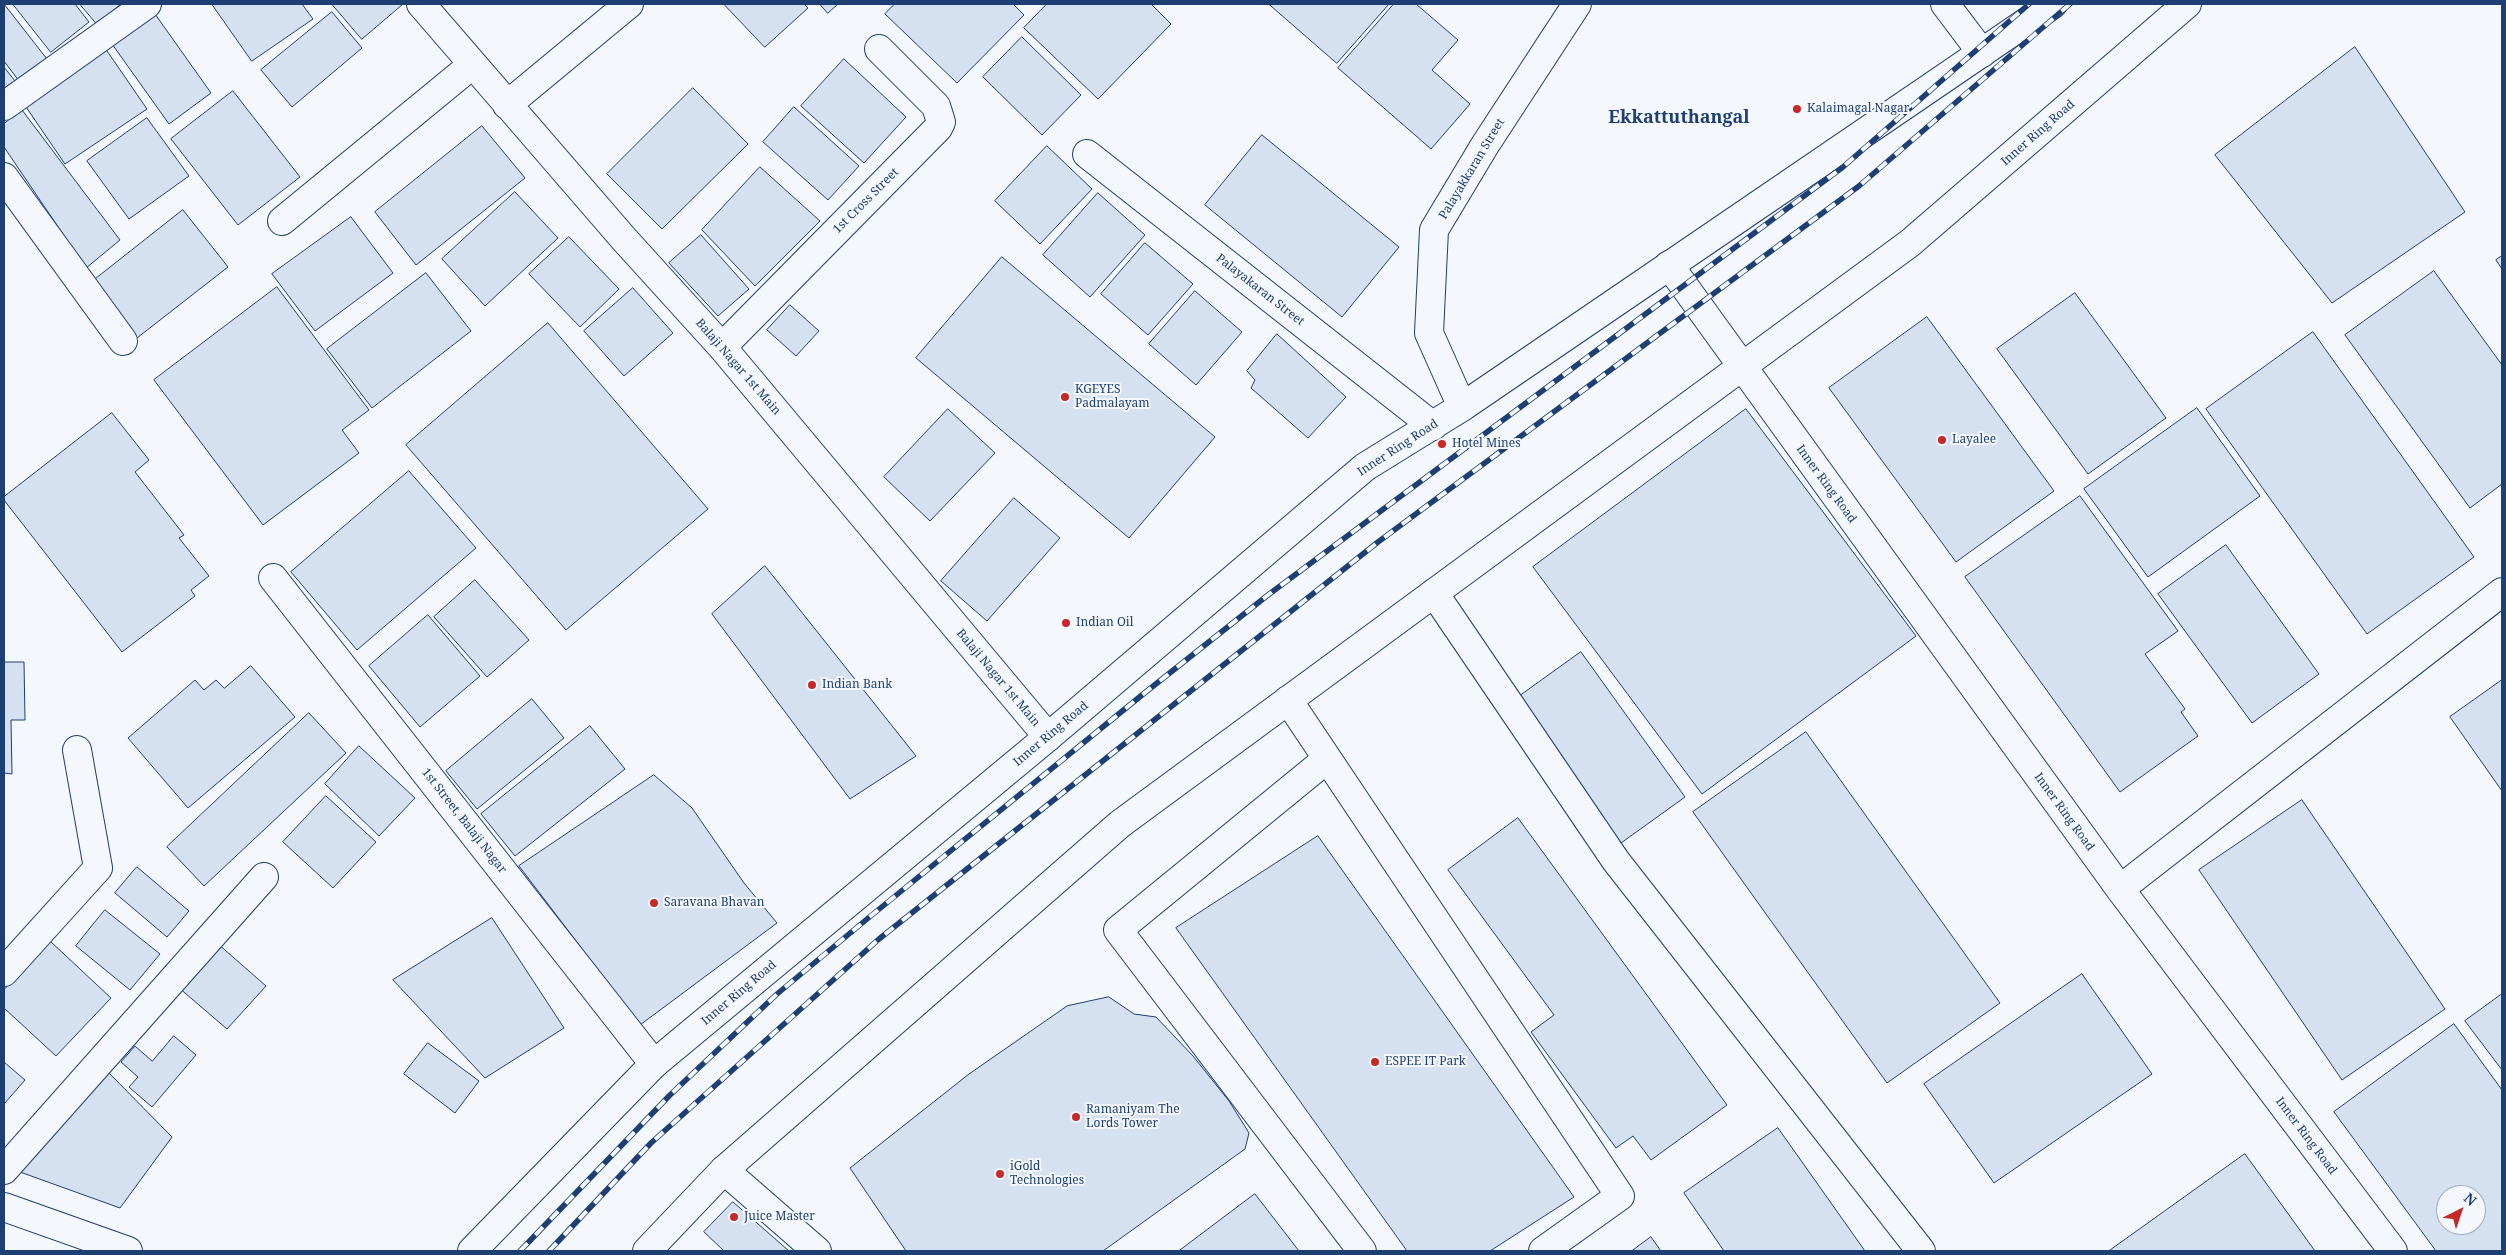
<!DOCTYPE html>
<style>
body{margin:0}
#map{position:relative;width:2506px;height:1255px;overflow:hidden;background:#f4f7fb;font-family:"Noto Serif",serif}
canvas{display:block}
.frame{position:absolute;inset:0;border:5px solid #1d3f73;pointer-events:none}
.north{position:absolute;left:2436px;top:1185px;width:50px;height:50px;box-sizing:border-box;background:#f4f7fb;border:1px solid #9eadc5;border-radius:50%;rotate:41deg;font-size:14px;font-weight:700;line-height:20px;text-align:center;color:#1d3f73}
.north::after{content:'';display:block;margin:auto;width:18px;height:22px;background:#c62828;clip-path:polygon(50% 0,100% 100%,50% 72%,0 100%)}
</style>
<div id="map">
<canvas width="2506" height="1255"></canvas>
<div class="frame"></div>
<div class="north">N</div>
</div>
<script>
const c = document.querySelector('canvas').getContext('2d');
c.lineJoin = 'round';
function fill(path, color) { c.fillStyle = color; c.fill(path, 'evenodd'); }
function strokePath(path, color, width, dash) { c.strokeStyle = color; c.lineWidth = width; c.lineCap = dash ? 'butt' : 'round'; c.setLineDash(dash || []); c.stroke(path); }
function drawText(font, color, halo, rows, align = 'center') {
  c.font = font + ' "Noto Serif",serif'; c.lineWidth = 4; c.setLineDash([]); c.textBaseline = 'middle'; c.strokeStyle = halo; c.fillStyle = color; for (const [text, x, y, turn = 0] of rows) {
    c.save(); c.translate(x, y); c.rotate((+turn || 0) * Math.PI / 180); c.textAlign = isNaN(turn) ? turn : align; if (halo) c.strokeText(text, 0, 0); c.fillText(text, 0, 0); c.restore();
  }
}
const building = new Path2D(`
 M4 4 47 59 19 81 4 61Z
 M13 4H75L89 22 51 52Z
 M80 4H121L97 24Z
 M212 4H302L313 19 252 61Z
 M332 4H403L362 39Z
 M724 4H804L808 8 765 47Z
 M820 4H838L828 13Z
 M895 4H1013L1024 15 957 83 885 14Z
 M1047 4H1151L1171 24 1098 99 1024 28Z
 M1269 4H1389L1337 63Z
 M1394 4H1416L1458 40 1432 70 1470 104 1431 149 1338 68Z
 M332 12 362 48 292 107 261 70Z
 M155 14 211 93 169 124 112 44Z
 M1022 37 1081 95 1042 135 983 77Z
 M2355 47 2465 212 2332 303 2215 155Z
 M105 48 147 109 65 164 24 104Z
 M844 59 906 117 864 163 801 106Z
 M4 67 15 81 4 90Z
 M693 88 748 144 662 229 607 174Z
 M233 91 300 177 238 225 171 139Z
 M794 107 859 166 828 200 763 142Z
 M22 110 120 240 86 268 4 147V124Z
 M147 118 189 176 129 219 87 161Z
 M482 126 525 178 416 265 375 212Z
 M1262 135 1399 247 1342 317 1205 205Z
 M1047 146 1092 189 1040 244 995 201Z
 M760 167 820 221 755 286 702 230Z
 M515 192 558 238 485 306 442 259Z
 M1098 193 1145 235 1090 297 1043 255Z
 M183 210 228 267 137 338 93 281Z
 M351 217 393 273 315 331 272 274Z
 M701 235 749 289 718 316 669 263Z
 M569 237 619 289 580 327 529 274Z
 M1145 243 1193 284 1148 335 1101 294Z
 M2502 256V269L2496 260Z
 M1002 257 1215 437 1129 538 916 358Z
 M2434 271 2502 365V484L2470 508 2345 335Z
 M426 273 471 331 372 408 327 349Z
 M277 287 369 410 342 430 359 453 263 525 154 380Z
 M633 288 673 333 624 376 584 331Z
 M1195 291 1242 332 1196 385 1149 344Z
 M2075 293 2166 418 2088 474 1997 349Z
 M790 305 819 331 796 356 767 330Z
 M1927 317 2054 491 1956 562 1829 388Z
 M548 323 708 509 566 630 406 445Z
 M2313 332 2474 557 2367 634 2206 409Z
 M1277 334 1346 397 1308 438 1251 388 1255 380 1247 371Z
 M2197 408 2260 496 2148 577 2084 489Z
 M948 409 995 453 930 521 884 477Z
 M1746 409 1916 636 1702 794 1533 567Z
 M112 413 149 460 135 472 184 535 179 538 209 576 191 590 195 596 122 652 4 500V497Z
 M409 471 476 548 357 650 291 572Z
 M2080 496 2178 631 2145 654 2185 709 2181 712 2198 736 2120 792 1965 577Z
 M1014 498 1060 538 987 621 941 581Z
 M2226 545 2319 674 2252 723 2158 594Z
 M765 566 916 756 850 799 712 614Z
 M475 580 529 640 487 677 434 617Z
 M428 615 480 676 420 727 369 666Z
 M1581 652 1685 797 1621 843 1517 698Z
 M4 662H24L25 720H11L12 774 4 773Z
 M251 666 295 717 188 808 128 738 195 680 204 690 216 680 224 688Z
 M2502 680V791L2450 717Z
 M532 699 564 738 477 809 446 771Z
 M309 713 346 753 204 886 167 847Z
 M590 726 625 769 515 856 481 814Z
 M1806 732 2000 1003 1887 1083 1693 812Z
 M359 746 415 798 379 836 325 784Z
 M654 775 692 808 744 883 777 923 640 1025 519 866Z
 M326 796 376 842 333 888 283 842Z
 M2302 800 2445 1009 2342 1080 2199 870Z
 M1518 818 1727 1105 1651 1160 1633 1136 1616 1148 1531 1032 1554 1015 1448 870Z
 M1318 836 1574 1197 1490 1251H1407L1176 928Z
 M137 867 189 911 167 937 115 893Z
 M105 910 160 954 130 990 76 946Z
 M492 918 564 1028 485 1078 393 980Z
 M50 941 111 998 56 1056 4 1008V990Z
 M217 943 266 986 227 1029 178 987Z
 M2082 974 2152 1074 1994 1183 1924 1084Z
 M2502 994V1070L2465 1021Z
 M1109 997 1134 1014 1156 1017 1193 1056 1229 1101 1249 1133 1245 1149 1103 1251H906L850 1168 969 1074 1067 1006Z
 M2454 1024 2502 1090V1251H2436L2334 1112ZM2446 1195H2476V1225H2446Z
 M174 1036 196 1055 152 1107 129 1087 138 1077 121 1062 135 1046 152 1061Z
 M428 1043 479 1081 455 1113 404 1074Z
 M4 1062 25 1080 4 1104Z
 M107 1071 172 1137 120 1208 20 1172Z
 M1778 1128 1865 1251H1724L1684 1193Z
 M2245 1154 2315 1251H2109Z
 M1255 1194 1299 1251H1179Z
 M733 1202 789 1251H724L704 1232Z
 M1651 1237 1661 1251H1632Z`);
const minor = new Path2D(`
 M421 4 624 239 722 347 1048 737
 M1945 4 1982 53
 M507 105 629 4
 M4 106 147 4
 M1087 154 1433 426
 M4 177 123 341
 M282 221 472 65
 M1669 265 2120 889 2393 1251
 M722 347 938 128 941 122 936 106 879 49
 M1462 407 1429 333 1434 230 1485 145 1577 4
 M273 578 654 1064
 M1434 593 1616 861 1921 1251
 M1288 700 1620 1196 1543 1251
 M1327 759 1118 930 1362 1251
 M2120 889 2502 592
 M4 972 98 868 77 750
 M4 1170 264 877
 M724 1170 817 1251
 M4 1207 128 1251`);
const major = new Path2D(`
 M472 1251 654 1064 1048 737 1365 467 1462 407 2053 4
 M647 1251 724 1170 1120 824 1910 243 2187 4`);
const rail = new Path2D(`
 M520 1251 670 1095 777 994 867 919 1142 695 1268 595 1843 167 2029 4
 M549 1251 651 1143 879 939 1378 542 1859 186 2070 4`);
const markers = [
 [1797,109,5,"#c62828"],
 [1065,397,5,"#c62828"],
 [1942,440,5,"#c62828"],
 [1442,444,5,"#c62828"],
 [1066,623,5,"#c62828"],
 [812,685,5,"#c62828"],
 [654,903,5,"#c62828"],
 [1375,1062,5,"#c62828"],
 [1076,1117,5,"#c62828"],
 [1000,1174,5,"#c62828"],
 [734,1217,5,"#c62828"]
];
const poiNames = [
 ["Kalaimagal Nagar",1807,109],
 ["KGEYES",1075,390],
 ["Padmalayam",1075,404],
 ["Layalee",1952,440],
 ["Hotel Mines",1452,444],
 ["Indian Oil",1076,623],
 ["Indian Bank",822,685],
 ["Saravana Bhavan",664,903],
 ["ESPEE IT Park",1385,1062],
 ["Ramaniyam The",1086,1110],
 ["Lords Tower",1086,1124],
 ["iGold",1010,1167],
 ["Technologies",1010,1181],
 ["Juice Master",744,1217]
];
const streetNames = [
 ["Inner Ring Road",2038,133,-41],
 ["Palayakkaran Street",1472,169,-59],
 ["1st Cross Street",866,201,-45],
 ["Palayakaran Street",1260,290,38],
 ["Balaji Nagar 1st Main",738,367,49],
 ["Inner Ring Road",1398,448,-33],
 ["Inner Ring Road",1826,484,54],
 ["Balaji Nagar 1st Main",998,678,50],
 ["Inner Ring Road",1051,734,-40],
 ["Inner Ring Road",2064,812,54],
 ["1st Street, Balaji Nagar",464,821,52],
 ["Inner Ring Road",739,993,-40],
 ["Inner Ring Road",2306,1136,53]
];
const districtNames = [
 ["Ekkattuthangal",1679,118]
];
fill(building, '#d5e0f0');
strokePath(building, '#1d3f73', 1);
strokePath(minor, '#1d3f73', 30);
strokePath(major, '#1d3f73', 30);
strokePath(minor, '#f4f7fb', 28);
strokePath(major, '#f4f7fb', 28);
strokePath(rail, '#1d3f73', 5.5);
strokePath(rail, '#f4f7fb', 4, [11]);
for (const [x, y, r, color] of markers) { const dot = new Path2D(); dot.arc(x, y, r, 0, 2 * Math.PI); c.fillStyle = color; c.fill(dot); strokePath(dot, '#f4f7fb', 2); }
drawText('12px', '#1d3f73', '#f4f7fb', poiNames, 'left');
drawText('12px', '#1d3f73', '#f4f7fb', streetNames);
drawText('bold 18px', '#1d3f73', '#f4f7fb', districtNames);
</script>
